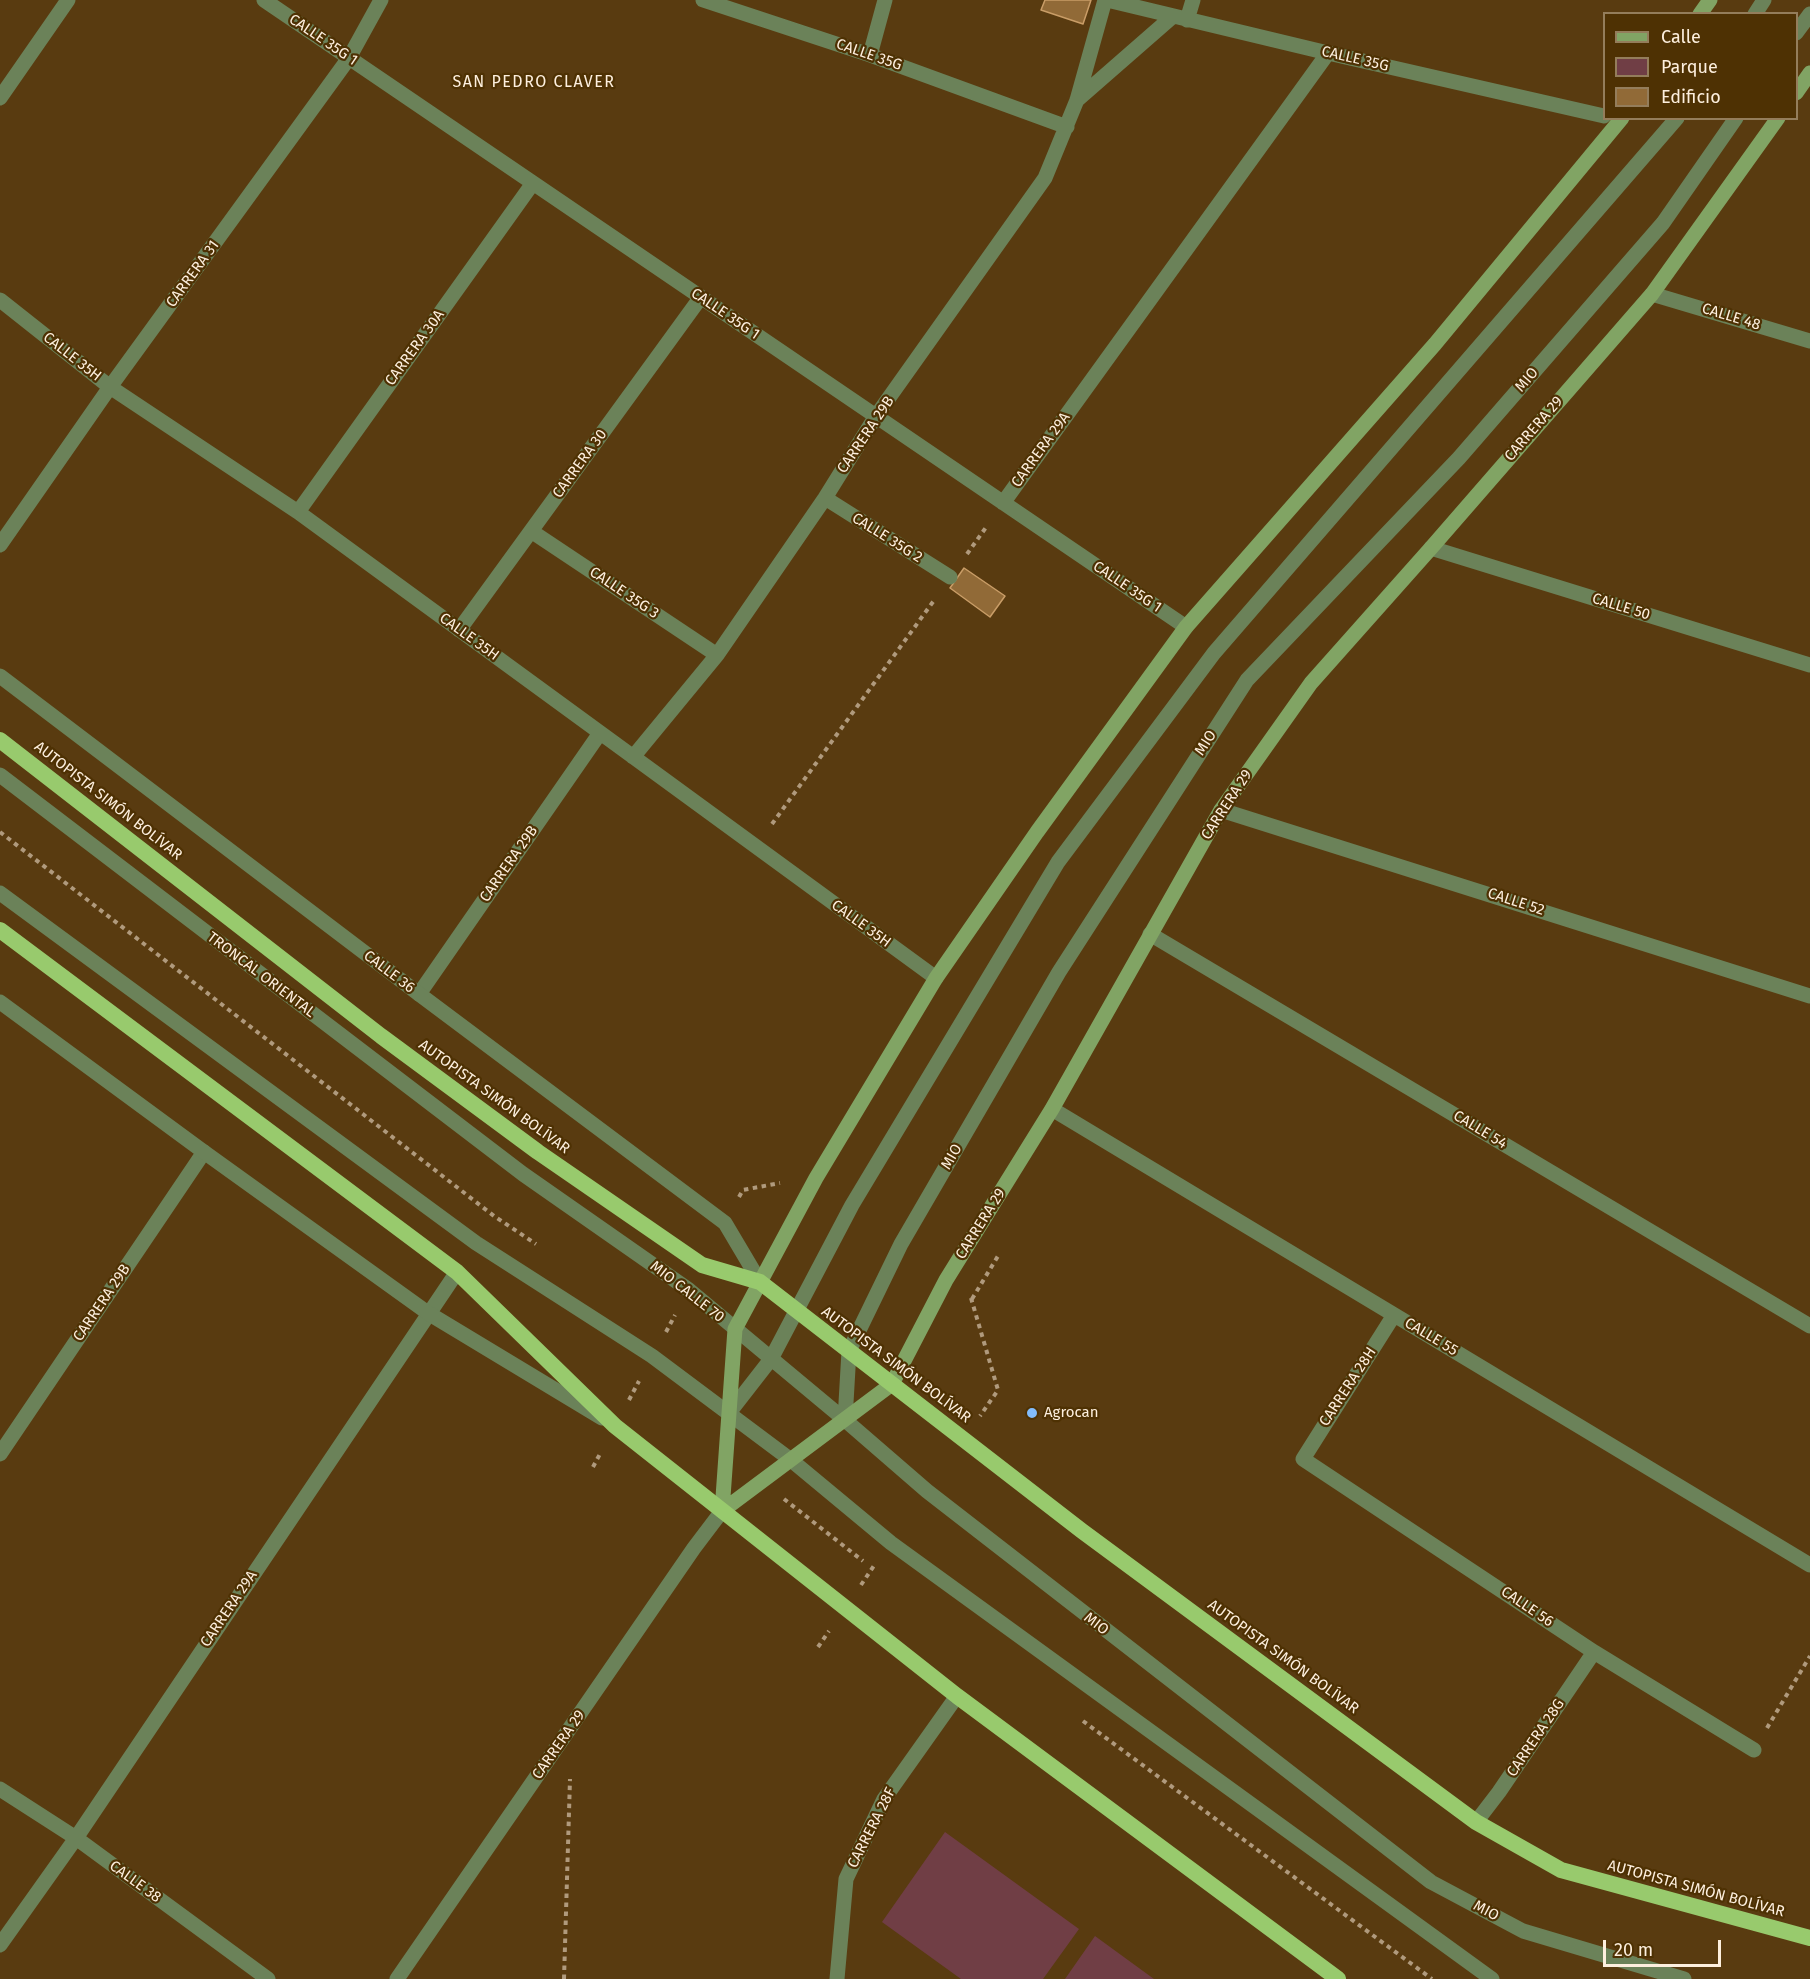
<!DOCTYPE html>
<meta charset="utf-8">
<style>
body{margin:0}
#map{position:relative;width:1810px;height:1979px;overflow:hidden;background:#593b10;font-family:"Fira Sans",sans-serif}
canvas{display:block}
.legend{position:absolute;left:1603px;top:12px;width:195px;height:108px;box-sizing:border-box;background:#4e3103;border:2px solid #947d5b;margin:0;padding:8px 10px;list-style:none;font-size:18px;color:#fdefde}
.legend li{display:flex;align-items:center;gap:12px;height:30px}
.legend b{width:30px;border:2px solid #947d5b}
.scale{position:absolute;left:1603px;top:1940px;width:118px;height:27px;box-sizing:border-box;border:3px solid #fdefde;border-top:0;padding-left:8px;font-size:18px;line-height:21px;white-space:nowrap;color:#fdefde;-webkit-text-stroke:4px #4e3103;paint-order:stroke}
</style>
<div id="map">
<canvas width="1810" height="1979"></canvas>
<ul class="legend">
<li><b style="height:8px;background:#81a464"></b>Calle</li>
<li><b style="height:16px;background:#703e45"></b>Parque</li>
<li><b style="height:16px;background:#916a37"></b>Edificio</li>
</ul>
<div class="scale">20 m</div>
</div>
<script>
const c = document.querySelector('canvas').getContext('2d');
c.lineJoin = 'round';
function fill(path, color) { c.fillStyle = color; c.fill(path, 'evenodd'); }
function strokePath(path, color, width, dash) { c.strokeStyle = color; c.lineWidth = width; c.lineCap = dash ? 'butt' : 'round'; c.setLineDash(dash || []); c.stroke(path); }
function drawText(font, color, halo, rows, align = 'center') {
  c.font = font + ' "Fira Sans",sans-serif'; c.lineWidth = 4.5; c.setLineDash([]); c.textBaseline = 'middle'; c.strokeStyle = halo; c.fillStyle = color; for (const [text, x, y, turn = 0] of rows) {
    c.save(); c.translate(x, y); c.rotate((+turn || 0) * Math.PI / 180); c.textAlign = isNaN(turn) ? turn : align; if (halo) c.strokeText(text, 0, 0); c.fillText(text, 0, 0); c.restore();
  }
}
const green = new Path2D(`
 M945 1832 1079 1929 1043 1979H961L882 1922Z
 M1095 1936 1154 1979H1065Z`);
const building = new Path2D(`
 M1045 0H1091L1083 24 1041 10Z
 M964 568 1005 596 990 617 950 588Z`);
const path = new Path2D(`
 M967 554 987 526
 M772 824 935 599
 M0 832 494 1216 536 1244
 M739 1197 743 1190 780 1183
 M971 1298 998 1390 980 1416
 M972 1299 998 1256
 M666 1332 675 1315
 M629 1400 639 1381
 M593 1467 601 1452
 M784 1499 863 1561
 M861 1585 875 1564
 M818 1647 829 1631
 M1083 1721 1432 1979
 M1767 1728 1810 1656
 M564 1979 570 1779`);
const service = new Path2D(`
 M1755 14 1764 0
 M1796 33 1810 14
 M0 775 523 1174 689 1290 845 1420 927 1491 1431 1882 1523 1931 1684 1979
 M0 893 476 1243 652 1356 791 1460 891 1543 1492 1979
 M729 1413 771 1359 852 1205 1058 862 1214 653 1677 118
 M845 1420 849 1351 901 1244 1059 972 1247 680 1459 458 1663 223 1736 118`);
const minor = new Path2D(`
 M264 0 1186 627
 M703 0 870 55 1067 127
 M1107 0 1328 53 1604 116
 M1187 20 1193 0
 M870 55 885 0
 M0 98 68 0
 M1077 100 1172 17
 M1652 294 1810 341
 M0 300 110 387 298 512 936 978
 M825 498 950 577
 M1003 503 1328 53
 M298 512 533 183
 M531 531 717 655
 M0 545 110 387 349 58 381 0
 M459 630 701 297
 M633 757 717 655 825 498 876 416 1045 178 1077 100 1105 0
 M1221 810 1810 996
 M1150 934 1810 1326
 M419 994 600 733
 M1052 1109 1810 1565
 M1394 1315 1303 1459 1594 1652 1754 1750
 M0 1454 204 1152
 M0 1789 76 1838 268 1979
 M1476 1822 1499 1792 1594 1652
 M0 1945 76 1838 457 1272
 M837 1979 846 1879 884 1799 957 1696`);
const tertiary = new Path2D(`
 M1431 548 1810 665
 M0 676 419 994 725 1223 760 1282
 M0 1002 204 1152 428 1313 602 1418
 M397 1979 694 1548 722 1511`);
const secondary = new Path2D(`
 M1700 14 1710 0
 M1796 93 1810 73
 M722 1511 892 1384 946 1280 1052 1109 1221 810 1311 683 1431 548 1652 294 1778 118
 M722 1511 735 1329 816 1178 936 978 1037 832 1186 627 1435 344 1622 118`);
const trunk = new Path2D(`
 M0 740 381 1036 538 1152 702 1265 760 1282 1082 1531 1476 1822 1561 1870 1810 1938
 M0 930 457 1272 615 1426 957 1696 1338 1979`);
const markers = [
 [1032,1413,6,"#83bcfb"]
];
const streetNames = [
 ["CALLE 35G 1",323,40,34],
 ["CALLE 35G",869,55,19],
 ["CALLE 35G",1355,59,13],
 ["CARRERA 31",193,274,-54],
 ["CALLE 35G 1",725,314,34],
 ["CALLE 48",1731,317,17],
 ["CARRERA 30A",415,348,-54],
 ["CALLE 35H",72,357,38],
 ["MIO",1527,380,-49],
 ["CARRERA 29",1534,429,-49],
 ["CARRERA 29B",866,435,-56],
 ["CARRERA 29A",1041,450,-54],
 ["CARRERA 30",580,464,-54],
 ["CALLE 35G 2",887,538,32],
 ["CALLE 35G 1",1127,587,34],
 ["CALLE 35G 3",624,593,34],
 ["CALLE 50",1621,607,17],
 ["CALLE 35H",469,637,36],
 ["MIO",1206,743,-57],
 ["AUTOPISTA SIMÓN BOLÍVAR",108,801,38],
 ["CARRERA 29",1227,805,-57],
 ["CARRERA 29B",509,864,-55],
 ["CALLE 52",1516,902,18],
 ["CALLE 35H",861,924,36],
 ["CALLE 36",389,972,37],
 ["TRONCAL ORIENTAL",261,975,37],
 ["AUTOPISTA SIMÓN BOLÍVAR",494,1097,36],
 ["CALLE 54",1480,1130,31],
 ["MIO",952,1157,-60],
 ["CARRERA 29",981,1224,-58],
 ["MIO CALLE 70",687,1292,38],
 ["CARRERA 29B",102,1303,-56],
 ["CALLE 55",1431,1337,31],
 ["AUTOPISTA SIMÓN BOLÍVAR",896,1365,37],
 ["CARRERA 28H",1348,1387,-57],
 ["CALLE 56",1527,1607,34],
 ["CARRERA 29A",229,1609,-56],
 ["MIO",1096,1624,38],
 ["AUTOPISTA SIMÓN BOLÍVAR",1283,1657,36],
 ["CARRERA 28G",1536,1738,-56],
 ["CARRERA 29",559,1745,-55],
 ["CARRERA 28F",872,1828,-63],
 ["CALLE 38",135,1882,36],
 ["AUTOPISTA SIMÓN BOLÍVAR",1696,1889,15],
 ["MIO",1486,1911,28]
];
const poiNames = [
 ["Agrocan",1044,1413]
];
const neighbourhoodNames = [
 ["SAN PEDRO CLAVER",534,83]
];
fill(green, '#703e45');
fill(building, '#916a37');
strokePath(building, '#c99d67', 1.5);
strokePath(path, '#b09a7d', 4, [4.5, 4.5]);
strokePath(service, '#6b8259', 15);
strokePath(minor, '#6b8259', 15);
strokePath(tertiary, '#6b8259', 15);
strokePath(secondary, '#81a464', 15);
strokePath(trunk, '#98ca6d', 16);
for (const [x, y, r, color] of markers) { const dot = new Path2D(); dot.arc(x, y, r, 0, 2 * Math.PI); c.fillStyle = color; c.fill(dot); strokePath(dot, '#4e3103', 2); }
drawText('15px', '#fdefde', '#4e3103', streetNames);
drawText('15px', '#fdefde', '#4e3103', poiNames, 'left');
c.letterSpacing = '1.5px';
drawText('16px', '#fdefde', '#4e3103', neighbourhoodNames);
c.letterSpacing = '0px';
</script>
